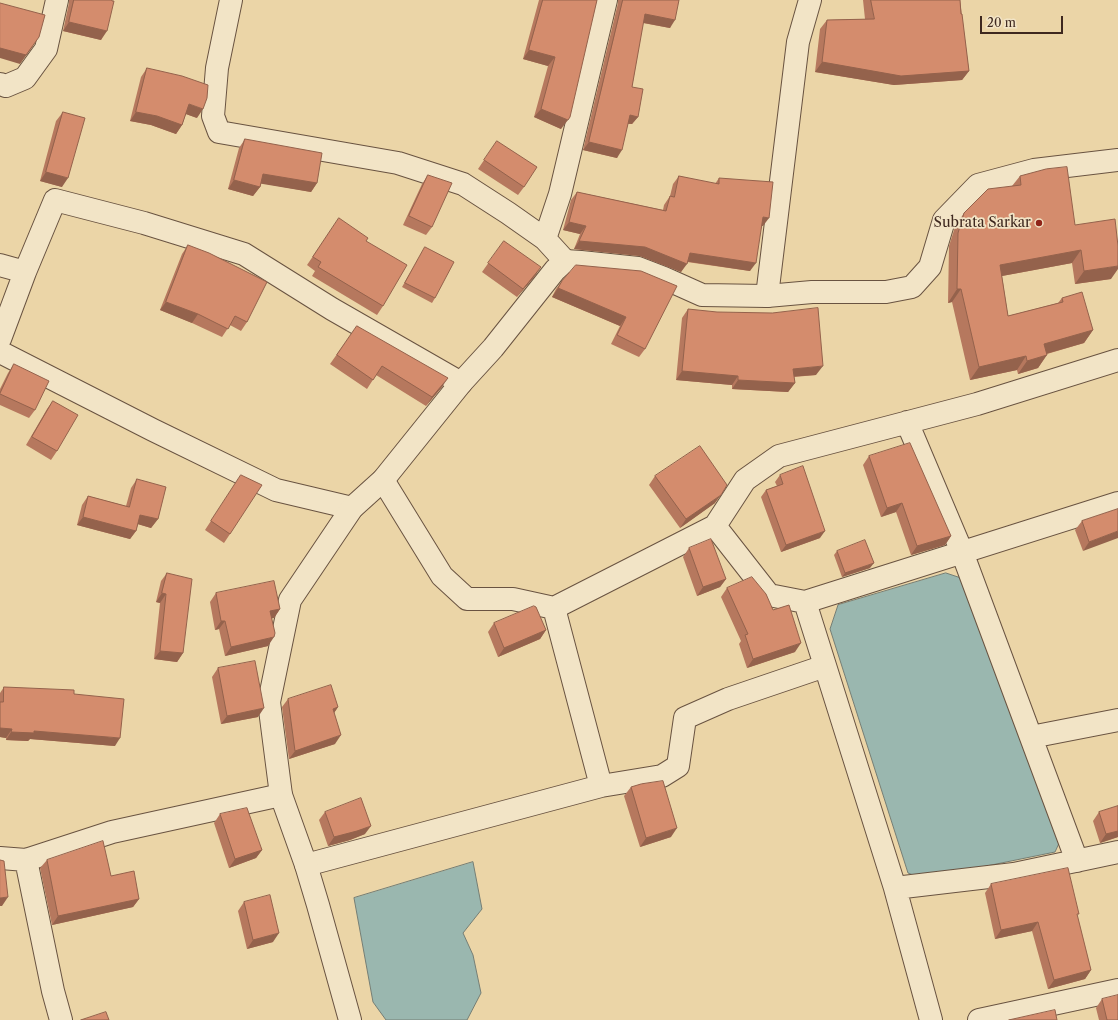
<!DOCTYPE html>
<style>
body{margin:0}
#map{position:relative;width:1118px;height:1020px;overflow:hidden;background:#ebd5a7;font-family:"Libre Caslon Text",serif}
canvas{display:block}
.scale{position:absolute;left:980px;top:16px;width:83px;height:18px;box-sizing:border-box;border:2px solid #3e281f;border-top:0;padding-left:5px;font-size:12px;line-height:14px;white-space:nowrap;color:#3e281f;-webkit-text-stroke:3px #f2e4c6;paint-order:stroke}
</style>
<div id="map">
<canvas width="1118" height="1020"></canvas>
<div class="scale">20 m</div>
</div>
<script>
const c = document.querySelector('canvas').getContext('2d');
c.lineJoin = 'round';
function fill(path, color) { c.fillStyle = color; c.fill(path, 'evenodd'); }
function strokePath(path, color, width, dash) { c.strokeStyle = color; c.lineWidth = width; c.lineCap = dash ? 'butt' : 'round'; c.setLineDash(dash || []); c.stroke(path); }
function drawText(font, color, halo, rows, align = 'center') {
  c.font = font + ' "Libre Caslon Text",serif'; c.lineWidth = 3.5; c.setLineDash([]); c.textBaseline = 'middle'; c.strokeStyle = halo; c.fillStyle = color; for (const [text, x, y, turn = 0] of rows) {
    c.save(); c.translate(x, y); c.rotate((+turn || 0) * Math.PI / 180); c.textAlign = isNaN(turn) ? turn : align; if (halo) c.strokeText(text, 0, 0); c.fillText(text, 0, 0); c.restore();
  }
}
const water = new Path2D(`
 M946 573 973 582 1066 828 1055 852 923 879 908 873 830 629 838 605Z
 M473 862 482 909 463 933 473 955 481 993 467 1020H386L373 1002 354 898Z`);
const minor = new Path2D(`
 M231 0 217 68 213 116 219 132 398 163 463 184 508 213 545 239 565 261
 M0 84 6 86 25 78 46 49 57 0
 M545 239 560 194 606 0
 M0 265 25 272 0 339
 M25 272 55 200 144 223 244 254 332 309 461 383
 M767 296 798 42 810 0
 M0 352 153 430 276 490 352 508
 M907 422 962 552 1077 861
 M383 480 442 576 467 599H513L554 608
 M1118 503 805 602 895 888 1014 874 1118 852
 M715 526 769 595 805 602
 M1031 737 1118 720
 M601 786 662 776 678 766 685 718 728 699 825 666
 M0 858 26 860 112 832 281 795
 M26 860 53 991 61 1020
 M306 865 601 786 554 608 715 526 745 480 779 456 977 404 1118 360
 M895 888 931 1020
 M979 1020 1118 990`);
const tertiary = new Path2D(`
 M350 1020 318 905 306 865 281 795 269 702 290 600 352 508 383 480 461 383 493 348 555 270 565 261 581 262 638 268 664 278 702 295 767 296 812 292H886L912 287 930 267 944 220 978 185 1034 170 1118 160`);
const wall = new Path2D(`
 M69 0H112L101 40 63 31 69 3Z
 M539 0H597L561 129 534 117 548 66 523 59Z
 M618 0H679L670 28 643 23 632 87 638 117 632 124H628L617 158 583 150 618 3Z
 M863 0H960L969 71 962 80 894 85 815 72 820 29 827 20 865 19Z
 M147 68 197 118 186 114 182 125 176 134 151 125 130 121 141 77Z
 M63 112 62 187 40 181 56 121Z
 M245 139 317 183 311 192 261 183 260 187 253 196 228 189 239 148Z
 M497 141 524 187 518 195 478 169Z
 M428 175 432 227 426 235 403 225 422 184Z
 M679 176 715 184 719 178 763 226H762L750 271 687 262 681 272 640 256 574 249 580 234 563 230 571 200 577 192 663 210 664 205 670 196 673 184Z
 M1020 176 1075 225 1111 279 1075 284 1072 263 1002 276 1008 316 1058 303 1062 298 1093 330 1084 343 1047 354 1038 368 1018 374 1017 370 970 380 952 302 948 303 949 246 955 227 964 213 1012 186Z
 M339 218 366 241 383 306 377 315 312 276 315 271 307 265Z
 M504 241 535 276 517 297 482 272Z
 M188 245 247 322 241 331 230 325 222 337 192 323 160 310 182 254Z
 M425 247 435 298 432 303 402 287Z
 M641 271 645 349 639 357 611 344 620 326 552 297 556 289 562 281Z
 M688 309 816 375 794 377 795 383 788 392 732 389V385L676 380 682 318Z
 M357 326 442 387 426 406 376 375 367 389 330 364Z
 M14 364 35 410 29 418 0 405V389L8 373Z
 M53 401 57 451 51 460 26 445 47 409Z
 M869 456 951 536 945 545 911 555 896 512 881 517 863 465Z
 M241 475 230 534 224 543 205 530Z
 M780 475 820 538 781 552 761 497 766 490 777 486 775 482Z
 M655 476 715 503 680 528 649 485Z
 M137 479 158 519 151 528 138 524 136 531 130 539 77 525 82 505 88 496 126 506 131 488Z
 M1118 509 1083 551 1075 530 1082 521Z
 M689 548 726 579 720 587 697 596 683 557Z
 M837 551 870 568 842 577 834 555Z
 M167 573 183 653 177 662 154 659 160 603 156 602 161 581Z
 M727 588 773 610 795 652 747 668 739 644 741 641 721 597Z
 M216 593 280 609 274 618H271L268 646 225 656 219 629 215 630 210 602Z
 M494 623 546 630 540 639 498 657 488 632Z
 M218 668 258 717 221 724 212 677Z
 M4 687 74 694 115 746 30 739 28 741 6 740V738L0 737V693Z
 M288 699 338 707 334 713 335 744 289 759 282 707Z
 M631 787 671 837 640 847 624 796Z
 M1118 806V837L1100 843 1093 821 1099 812Z
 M325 812 365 834 350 840 328 846 319 820Z
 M220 814 262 850 256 858 229 868 214 823Z
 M47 860 111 876 139 899 133 907 52 925 40 868Z
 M991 884 1077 917 1091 970 1085 979 1048 989 1032 931 995 939 985 893Z
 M244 902 273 942 247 949 238 911Z
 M1102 999 1118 1020H1099L1096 1008Z`);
const shadedWall = new Path2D(`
 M645 14 675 20 670 28 639 22Z
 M69 22 107 31 101 40 63 31Z
 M33 46 20 64 0 58V48Z
 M529 50 555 57 548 66 523 59Z
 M822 62 969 71 962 80 894 85 815 72Z
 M189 104 203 109 197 118 183 113Z
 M541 109 568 120 561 129 534 117Z
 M136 112 157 116 182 125 176 134 151 125 130 121Z
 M630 115 638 117 632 124 624 123Z
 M589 142 622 150 617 158 583 150Z
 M46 172 68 178 62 187 40 181Z
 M263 174 317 183 311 192 257 183Z
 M234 180 260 187 253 196 228 189Z
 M763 217 769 218 763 226 757 225Z
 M569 222 586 226 580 234 563 230Z
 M579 241 645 247 687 264 681 272 640 256 574 249Z
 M1081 250 1072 263 991 278 1000 265Z
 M690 253 756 263 750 271 684 261Z
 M1118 266V269L1111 279 1075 284 1084 271Z
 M541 267 535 276 517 297 523 289Z
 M558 288 626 317 620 326 552 297Z
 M957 289H961L952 302 948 303Z
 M166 302 198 314 192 323 160 310Z
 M1093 330 1084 343 1035 357 1044 344Z
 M1047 355 1038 368 1018 374 1027 361Z
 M1026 356 1017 370 970 380 979 367Z
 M823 366 816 375 787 377 793 369Z
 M682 371 738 376 732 385 676 380Z
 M448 378 442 387 426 406 432 397Z
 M738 380 795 383 788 392 732 389Z
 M721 495 715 503 680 528 686 519Z
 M902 503 896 512 881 517 887 508Z
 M140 515 158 519 151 528 134 523Z
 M83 517 136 531 130 539 77 525Z
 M825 531 820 538 781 552 786 545Z
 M1118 531V538L1083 551 1089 542Z
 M951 536 945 545 911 555 917 546Z
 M874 563 870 568 842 577 845 573Z
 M726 579 720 587 697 596 703 587Z
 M162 593 166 594 160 603 156 602Z
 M280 609 274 618 264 620 270 611Z
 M221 621H225L219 629 215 630Z
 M546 630 540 639 498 657 504 648Z
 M274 637 268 646 225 656 231 647Z
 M801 643 795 652 747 668 753 659Z
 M160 651 183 653 177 662 154 659Z
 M338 707 332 716 333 709Z
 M264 708 258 717 221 724 227 716Z
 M0 728 12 729 6 738 0 737Z
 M34 731 120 738 115 746 30 739 28 741 6 740 11 732Z
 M341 735 335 744 289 759 295 751Z
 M371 826 365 834 350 840 328 846 334 837Z
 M677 828 671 837 640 847 646 838Z
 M1118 831V837L1100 843 1106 834Z
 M262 850 256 858 229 868 235 859Z
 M8 897 2 906H0V898Z
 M139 899 133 907 52 925 58 916Z
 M1038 922 1032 931 995 939 1001 930Z
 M279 933 273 942 247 949 253 940Z
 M1091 970 1085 979 1048 989 1054 980Z`);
const building = new Path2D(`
 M74 0H112V1H114L107 31 69 22Z
 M543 0H597L570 117 568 120 541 109 555 57 529 50Z
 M623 0H679L675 20 645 14 632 87 643 89 638 117 630 115 622 150 589 142Z
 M871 0H960L961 14H962L969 71 901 76 822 62 827 20 874 19Z
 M0 3 45 15 39 37 26 55 0 48Z
 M147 68 182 76 208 85 207 98 203 109 189 104 182 125 157 116 136 112Z
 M63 112 85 118 68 178 46 172Z
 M245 139 322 153 317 183 263 174 260 187 234 180Z
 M497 141 537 167 524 187 484 160Z
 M1067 167 1075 225 1115 219 1118 246V266L1084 271 1081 250 1000 265 1008 316 1063 302 1062 298 1082 292 1093 330 1044 344 1047 355 1027 361 1026 356 979 367 961 289H957L958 233 964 213 988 189 1021 185 1020 176 1046 169Z
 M428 175 452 183 432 227 409 216Z
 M679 176 719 184V178L773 182 769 218 763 217 756 263 690 253 687 264 645 247 579 241 586 226 569 222 577 192 666 211 670 196 674 197Z
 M339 218 368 238 366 241 407 265 383 306 318 267 321 262 313 257Z
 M504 241 541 267 523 289 488 263Z
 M188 245 209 253 267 282 247 322 235 316 228 329 198 314 166 302Z
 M425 247 454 262 435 298 405 283Z
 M576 265 641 271 677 286 645 349 617 335 626 317 558 288 562 281Z
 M818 308 823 366 793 369 795 383 738 380V376L682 371 688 309 717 312 772 313Z
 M357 326 448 378 432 397 382 366 373 380 337 355Z
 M14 364 49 381 35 410 0 394Z
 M53 401 78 415 57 451 32 437Z
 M910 443 951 536 917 546 902 503 887 508 869 456Z
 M700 446 727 485 721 495 686 519 655 476Z
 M803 466 825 531 786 545 766 490 783 484 780 475Z
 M241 475 262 485 230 534 211 521Z
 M137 479 166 487 158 519 140 515 136 531 83 517 88 496 129 507Z
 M1118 509V531L1089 542 1082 521Z
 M711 539 726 579 703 587 689 548Z
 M865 540 874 563 845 573 837 551Z
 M167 573 192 579 183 653 160 651 166 594 162 593Z
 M752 577 766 594 773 610 789 605 801 643 753 659 745 635 748 634 727 588Z
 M274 581 280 609 270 611 275 633 274 637 231 647 225 621H221L216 593Z
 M534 606 536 607 546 630 504 648 494 623Z
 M255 661 264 708 227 716 218 668Z
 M331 685 338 707 333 709 341 735 295 751 288 699Z
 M4 687 74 690V694L124 699 120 738 34 731V733L11 732 12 729 0 728V702H3Z
 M663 781 677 828 646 838 631 787 641 784Z
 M361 798 371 826 357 831 334 837 325 812Z
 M1118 806V831L1106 834 1099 812Z
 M247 808 262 850 235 859 220 814Z
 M103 841 111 876 134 871 139 899 58 916 47 860Z
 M0 860 4 861 8 897 0 898Z
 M1068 868 1079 914H1077L1091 970 1054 980 1038 922 1001 930 991 884Z
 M270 895 279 933 253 940 244 902Z
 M1118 995V1020H1107L1102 999Z
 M1055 1010 1057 1020H1009Z
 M106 1012 109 1020H81Z`);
const markers = [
 [1039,223,4,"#8f2418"]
];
const poiNames = [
 ["Subrata Sarkar",1031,223]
];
fill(water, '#9ab7af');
strokePath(water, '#757e75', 1);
strokePath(minor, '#695341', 24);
strokePath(tertiary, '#695341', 24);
strokePath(minor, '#f2e4c6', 22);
strokePath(tertiary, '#f2e4c6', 22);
fill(wall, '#b6785e');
fill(shadedWall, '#94624c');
fill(building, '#d48c6d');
strokePath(building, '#94624c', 1);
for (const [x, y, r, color] of markers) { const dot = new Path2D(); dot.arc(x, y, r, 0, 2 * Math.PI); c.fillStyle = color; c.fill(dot); strokePath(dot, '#f2e4c6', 1.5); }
drawText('14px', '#3e281f', '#f2e4c6', poiNames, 'right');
</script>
